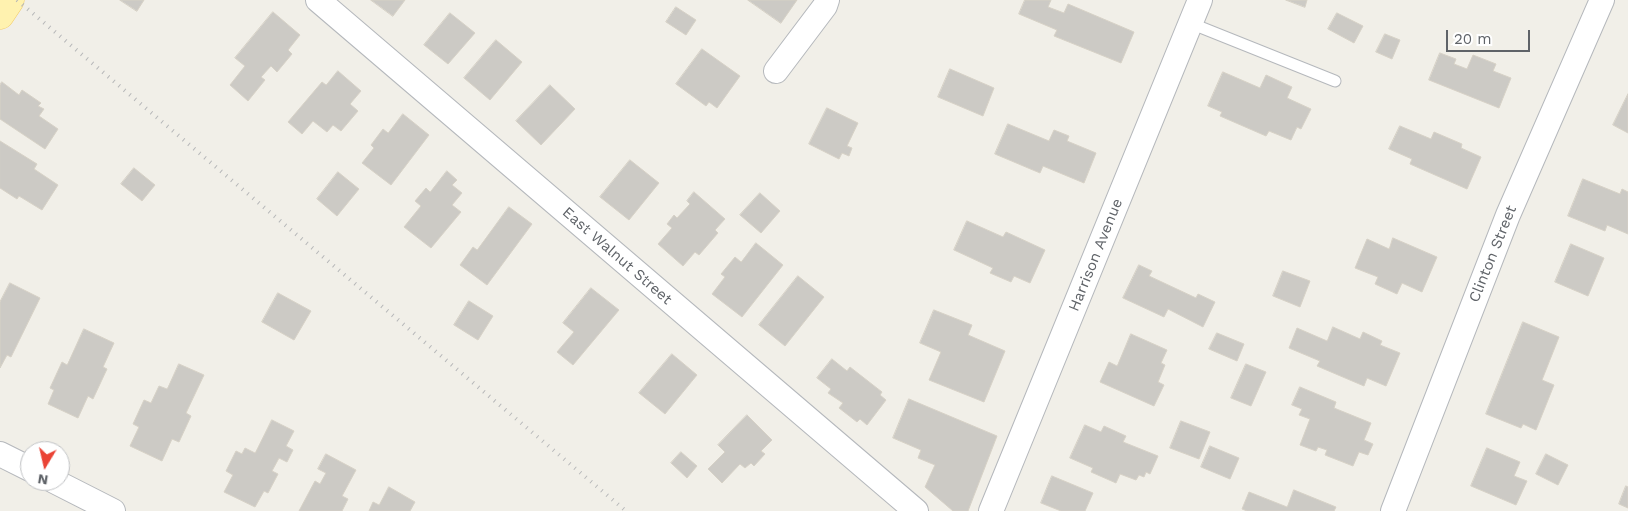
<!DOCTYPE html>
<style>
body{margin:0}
#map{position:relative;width:1628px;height:511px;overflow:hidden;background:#f1efe8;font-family:"Work Sans",sans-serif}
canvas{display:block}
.north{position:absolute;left:20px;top:441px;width:50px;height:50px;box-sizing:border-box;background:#fff;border:1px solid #bfc1c3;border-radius:50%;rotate:189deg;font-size:14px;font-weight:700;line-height:20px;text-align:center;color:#5f6368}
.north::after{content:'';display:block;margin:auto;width:18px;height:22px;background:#ea4335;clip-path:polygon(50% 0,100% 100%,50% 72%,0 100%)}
.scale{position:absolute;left:1446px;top:30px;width:84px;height:22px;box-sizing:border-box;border:2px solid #5f6368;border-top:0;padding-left:6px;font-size:15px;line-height:18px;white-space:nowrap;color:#5f6368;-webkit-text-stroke:4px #fff;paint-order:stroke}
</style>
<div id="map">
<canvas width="1628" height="511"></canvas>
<div class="north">N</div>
<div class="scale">20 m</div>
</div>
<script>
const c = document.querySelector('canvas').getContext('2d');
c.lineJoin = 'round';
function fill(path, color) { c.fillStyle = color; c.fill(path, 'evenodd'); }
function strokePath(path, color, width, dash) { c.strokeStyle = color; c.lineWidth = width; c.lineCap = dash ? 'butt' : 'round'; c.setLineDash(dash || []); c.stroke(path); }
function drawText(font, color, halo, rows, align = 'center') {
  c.font = font + ' "Work Sans",sans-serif'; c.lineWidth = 4; c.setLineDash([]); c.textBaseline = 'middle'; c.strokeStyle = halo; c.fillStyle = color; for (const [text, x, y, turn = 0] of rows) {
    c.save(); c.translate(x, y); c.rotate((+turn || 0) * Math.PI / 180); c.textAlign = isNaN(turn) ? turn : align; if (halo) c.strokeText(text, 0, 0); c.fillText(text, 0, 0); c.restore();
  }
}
const building = new Path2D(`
 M120 0H144L137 11Z
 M371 0H405L393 16Z
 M748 0H797L781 23Z
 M1025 0H1051L1048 7 1064 13 1068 4 1134 32 1121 63 1054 36 1057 30 1019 14Z
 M1286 0H1307L1305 7Z
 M676 7 696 20 686 35 666 22Z
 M273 12 300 35 288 50 292 54 277 72 271 66 261 77 265 80 248 101 230 85 245 66 235 58Z
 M450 13 475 33 448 64 424 45Z
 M1337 13 1363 26 1354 43 1328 29Z
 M1385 34 1400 40 1392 59 1376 52Z
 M496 40 522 62 490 100 464 78Z
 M702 49 740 76 717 108 709 102 706 106 676 84Z
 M1440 53 1456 59 1454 64 1467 69 1473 55 1496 64 1493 71 1511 78 1499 108 1429 80Z
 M950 69 994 88 983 116 938 97Z
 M338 71 361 91 350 104 358 111 341 131 333 125 327 132 313 121 302 134 288 122 322 82 326 85Z
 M1223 72 1260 88 1266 75 1292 87 1287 98 1311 109 1301 129 1297 127 1291 140 1269 131 1266 136 1220 116 1222 112 1208 106Z
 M2 82 19 95 22 90 41 103 38 106 44 109 39 116 58 129 45 149 0 119V85Z
 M550 85 575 109 541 145 516 121Z
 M1628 94V133L1613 125Z
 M827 108 858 123 847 146 852 148 849 156 842 153 839 159 809 144Z
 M403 114 429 135 391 185 362 163 374 148 371 145 383 129 388 133Z
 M1008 124 1049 141 1054 130 1069 136 1067 141 1096 153 1084 183 1043 166 1040 173 995 154Z
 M1400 126 1431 139 1434 132 1462 144 1461 148 1481 157 1467 189 1410 164 1412 159 1389 149Z
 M0 141 37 164 34 169 58 185 42 210 19 196 17 199 0 188Z
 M630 160 659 183 629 220 600 197Z
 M134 168 155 185 142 201 121 184Z
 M447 171 457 180 452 185 462 193 452 205 461 212 431 248 404 227 421 206 415 201 426 188 430 192Z
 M338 172 359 189 337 216 317 199Z
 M1583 179 1620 194 1622 189 1628 192V234L1607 225 1605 231 1568 216Z
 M694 192 725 219 715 230 718 233 699 255 695 252 683 266 658 244 672 228 667 224 674 215 677 218 690 204 687 201Z
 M760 193 780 211 761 233 740 215Z
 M509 207 532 224 487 285 460 265 473 247 477 250Z
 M967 221 1003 237 1006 232 1045 250 1030 283 1014 276 1011 282 990 273 993 268 954 250Z
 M1393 238 1437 257 1422 292 1402 283 1397 294 1375 284 1378 277 1355 268 1367 239 1389 249Z
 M756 243 783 265 742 317 712 294 725 277 721 274 735 257 741 262Z
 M1571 244 1604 258 1588 296 1555 282Z
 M1139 265 1152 271 1149 276 1196 298 1198 294 1215 302 1203 327 1168 309 1164 317 1123 298Z
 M1283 271 1310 281 1300 307 1273 296Z
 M798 276 824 297 785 346 759 325Z
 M10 283 40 298 11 357 7 355 0 368V302Z
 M591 288 619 310 573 365 557 352 574 332 563 323Z
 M278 293 311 311 294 340 262 322Z
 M469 301 493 316 478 340 454 325Z
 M934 310 972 325 968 335 1005 351 984 402 929 380 941 352 920 343Z
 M1523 322 1559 337 1542 380 1554 385 1536 430 1523 424 1521 428 1486 414Z
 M1333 327 1360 339 1363 332 1382 341 1380 345 1400 353 1386 386 1367 378 1364 386 1317 366 1320 361 1289 348 1297 328 1327 341Z
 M84 329 114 343 103 367 107 369 93 399 88 396 78 418 48 404 54 390 50 388 62 362 67 365Z
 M1217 333 1244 344 1237 361 1209 349Z
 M1131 334 1167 350 1161 363 1165 365 1158 382 1164 385 1154 406 1100 382 1109 362 1117 366Z
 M672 354 697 375 665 414 639 393Z
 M832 359 847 371 850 367 882 392 880 395 886 400 867 425 860 419 857 422 839 408 843 403 828 393 831 389 817 378Z
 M179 364 204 375 186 413 191 416 179 442 172 439 162 461 130 446 139 427 133 424 144 400 151 403 159 386 167 389Z
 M1246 364 1266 372 1251 406 1231 398Z
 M1300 387 1336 402 1334 408 1371 423 1364 440 1373 444 1368 455 1359 452 1353 466 1325 455 1327 450 1318 447 1316 451 1300 445 1310 419 1299 415 1302 409 1292 405Z
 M909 399 997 436 968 511H953L925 487 935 465 918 458 921 450 893 438Z
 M747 415 772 440 761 451 765 454 754 466 751 463 745 468 740 464 722 483 708 469 725 452 718 445Z
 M272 420 294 431 286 446 293 450 287 462 279 458 272 471 278 474 268 493 264 491 255 507 224 492 233 475 226 471 236 451 242 454 245 448 255 453Z
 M1181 421 1210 432 1199 459 1170 448Z
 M1085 425 1101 432 1104 426 1126 436 1123 442 1158 456 1150 474 1146 472 1144 477 1139 475 1136 480 1120 474 1116 483 1091 472 1093 468 1070 458Z
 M1210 446 1239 458 1230 479 1201 467Z
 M1487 448 1520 462 1514 476 1527 481 1516 505 1471 486Z
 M681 452 697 466 687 478 671 463Z
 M326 454 356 470 342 496 348 499 342 511H299L315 481 320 484 326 473 318 469Z
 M1546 454 1568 465 1558 485 1536 474Z
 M1052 476 1093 493 1085 511H1061L1041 503Z
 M1626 486 1628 487V508L1619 504Z
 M389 487 415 502 410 511H369L373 502 379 505Z
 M1294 490 1336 507 1334 511H1247L1242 509 1249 492 1287 507Z`);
const lane = new Path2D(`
 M1190 23 1335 81`);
const street = new Path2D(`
 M318 0 916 511
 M776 71 825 6 827 0
 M0 454 30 469
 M54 481 113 511
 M991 511 1200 0
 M1393 511 1508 215 1602 0`);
const primary = new Path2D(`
 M0 15 10 0`);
const rail = new Path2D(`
 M17 0 626 511`);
const streetNames = [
 ["Clinton Street",1493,254,-68],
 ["Harrison Avenue",1096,255,-68],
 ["East Walnut Street",617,256,41]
];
fill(building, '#cccac5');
strokePath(building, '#d6d1c6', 1);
strokePath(lane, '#b5b8bc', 13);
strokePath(street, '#b5b8bc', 26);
strokePath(primary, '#f2c960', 29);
strokePath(lane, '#fff', 11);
strokePath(street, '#fff', 24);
strokePath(primary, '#fff2af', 28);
strokePath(rail, '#b6b7b8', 4, [1, 6]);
drawText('15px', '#5f6368', '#fff', streetNames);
</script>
